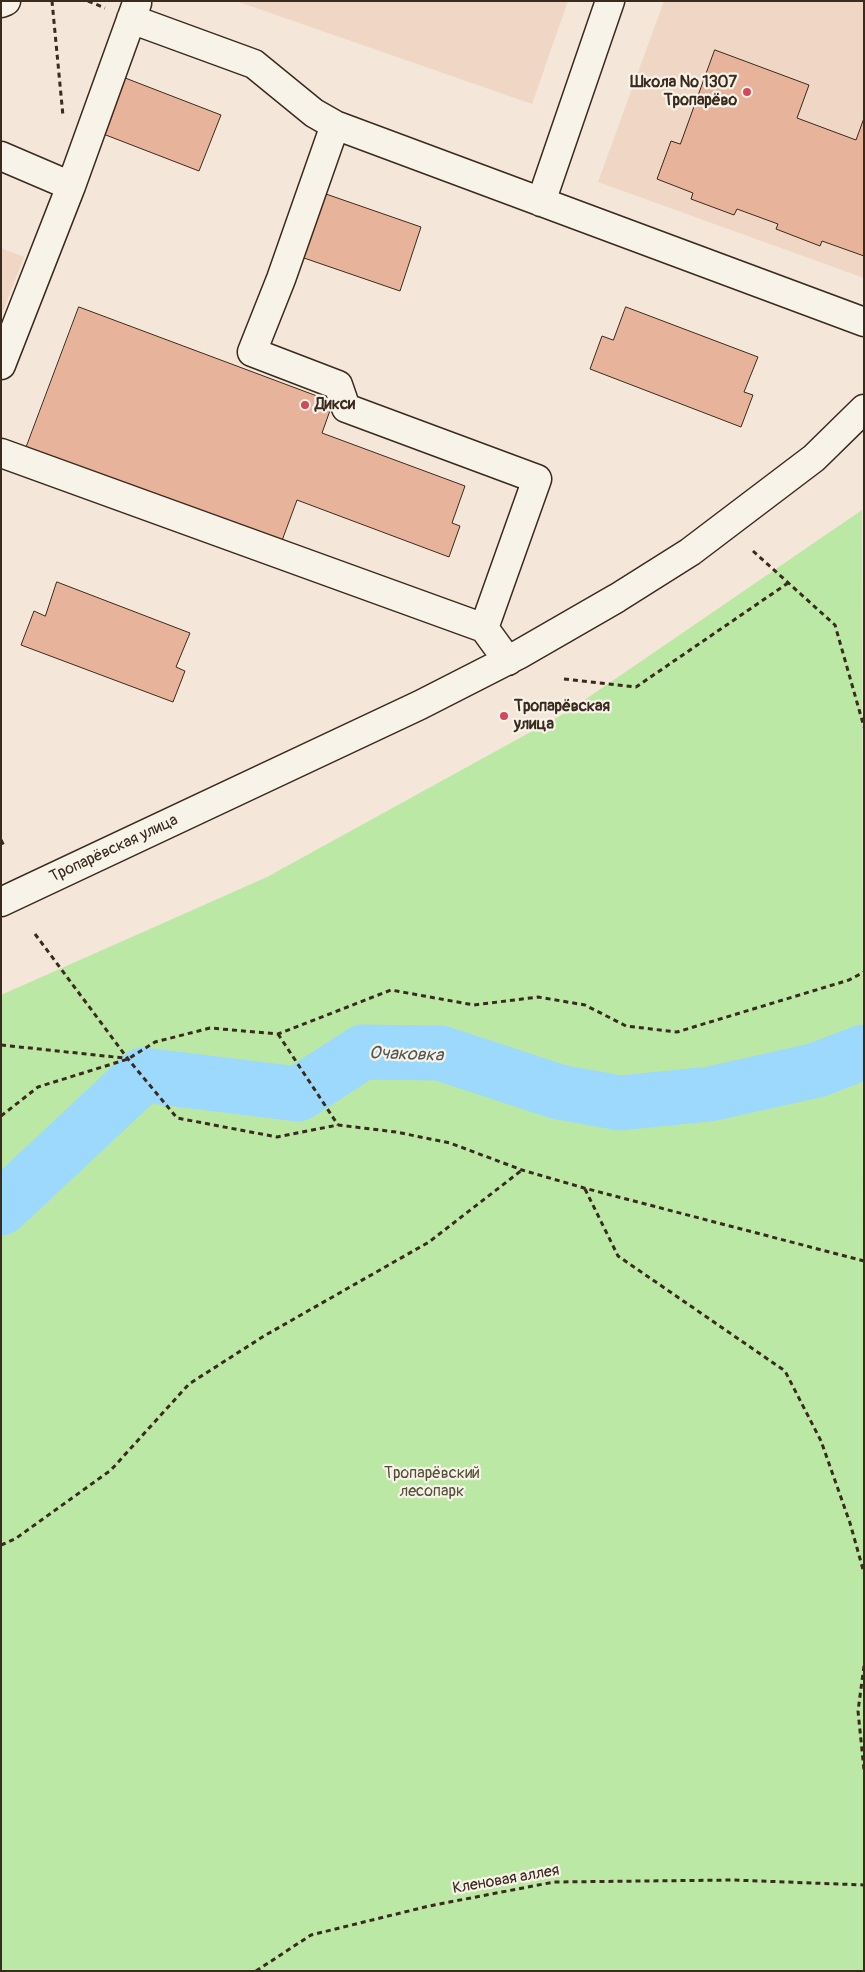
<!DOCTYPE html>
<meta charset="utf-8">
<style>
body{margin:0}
#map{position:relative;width:865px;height:1972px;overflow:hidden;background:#f4e6d8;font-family:Pangolin,sans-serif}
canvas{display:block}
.frame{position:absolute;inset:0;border:2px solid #3b2a1e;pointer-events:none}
</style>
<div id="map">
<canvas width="865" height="1972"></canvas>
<div class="frame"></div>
</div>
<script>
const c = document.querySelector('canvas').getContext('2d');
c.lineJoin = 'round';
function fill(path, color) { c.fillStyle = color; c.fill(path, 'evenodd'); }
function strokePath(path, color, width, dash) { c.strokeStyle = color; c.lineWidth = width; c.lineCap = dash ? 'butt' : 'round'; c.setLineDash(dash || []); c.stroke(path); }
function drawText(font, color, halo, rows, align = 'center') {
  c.font = font + ' Pangolin,sans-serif'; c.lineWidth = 4.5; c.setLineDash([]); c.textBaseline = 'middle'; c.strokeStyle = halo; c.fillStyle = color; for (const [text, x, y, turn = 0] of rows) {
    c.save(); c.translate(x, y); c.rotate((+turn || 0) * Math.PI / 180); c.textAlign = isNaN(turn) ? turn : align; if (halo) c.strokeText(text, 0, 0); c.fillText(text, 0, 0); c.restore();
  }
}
const built = new Path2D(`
 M236 1H568L532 104Z
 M664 1H864V278L598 182Z
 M1 248 24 257 1 316Z`);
const green = new Path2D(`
 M862 510 864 1971H1V995L267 877 567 712Z`);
const river = new Path2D(`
 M1 1208 143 1075 298 1094 363 1052 440 1053 559 1092 620 1103 710 1094 817 1070 864 1052`);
const building = new Path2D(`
 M715 50 809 85 797 118 856 140 864 118V256L822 241 820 246 776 229 778 224 737 209 734 215 691 199 693 193 657 179 671 141 680 144Z
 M120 76 221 115 199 171 98 132Z
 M323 193 421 227 400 291 301 257Z
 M79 307 333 402 322 433 465 486 452 523 460 526 449 557 297 500 280 546 25 451Z
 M626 307 758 357 744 392 753 395 741 427 590 369 602 336 613 340Z
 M57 582 190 633 176 667 185 671 173 702 21 645 34 611 45 616Z`);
const path = new Path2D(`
 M52 1 63 116
 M88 1 105 8
 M753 551 835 625 864 727
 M564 679 636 687 788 583
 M1 840 4 846
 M35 934 128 1059 177 1118 277 1137 338 1125 396 1132 450 1143 522 1170 584 1188 864 1261
 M278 1034 338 1125
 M1 1045 124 1058
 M1 1116 38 1087 128 1059 155 1042 210 1028 278 1034 391 990 474 1005 538 997 585 1005 626 1026 677 1032 849 980 864 972
 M585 1189 618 1256 785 1371 821 1441 850 1523 864 1573
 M1 1545 15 1539 111 1470 189 1384 264 1336 429 1242 522 1170
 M864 1666 858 1711 864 1770
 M256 1971 311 1935 429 1906 554 1882 733 1880 864 1885`);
const minor = new Path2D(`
 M1 3 6 1
 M131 19 254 64 314 113 335 125 864 322
 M335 125 281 279 252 352 338 385 346 408 537 479 484 628
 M1 156 71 186
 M541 202 610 1
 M1 365 71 186 137 3
 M1 453 484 628 508 661
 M1 902 420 705 518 655 617 598 690 552 814 458 864 409`);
const markers = [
 [747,92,5,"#d1495b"],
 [305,405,5,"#d1495b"],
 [504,716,5,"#d1495b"]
];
const poiNames = [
 ["Школа № 1307",737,83,"right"],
 ["Тропарёво",737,101,"right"],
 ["Дикси",315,405],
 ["Тропарёвская",514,707],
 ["улица",514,725]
];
const streetNames = [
 ["Тропарёвская улица",114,849,-25],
 ["Кленовая аллея",506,1880,-10]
];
const parkNames = [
 ["Тропарёвский",432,1474],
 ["лесопарк",432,1492]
];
const waterNames = [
 ["Очаковка",406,1055,2]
];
fill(built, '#f0d7c5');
fill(green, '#bce8a5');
strokePath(river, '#9cd9fd', 55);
fill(building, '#e7b39a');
strokePath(building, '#3b2a1e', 1);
strokePath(minor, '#3b2a1e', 31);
strokePath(path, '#3b2a1e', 3, [5, 4]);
strokePath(minor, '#f7f3e8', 28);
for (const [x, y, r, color] of markers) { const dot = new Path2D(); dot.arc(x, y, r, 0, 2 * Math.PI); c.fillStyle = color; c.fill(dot); strokePath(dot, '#f7f3e8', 2); }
drawText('bold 16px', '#3b2a1e', '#f7f3e8', poiNames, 'left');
drawText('16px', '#3b2a1e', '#f7f3e8', streetNames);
drawText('16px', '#555039', '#f7f3e8', parkNames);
drawText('italic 18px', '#535656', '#f7f3e8', waterNames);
</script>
